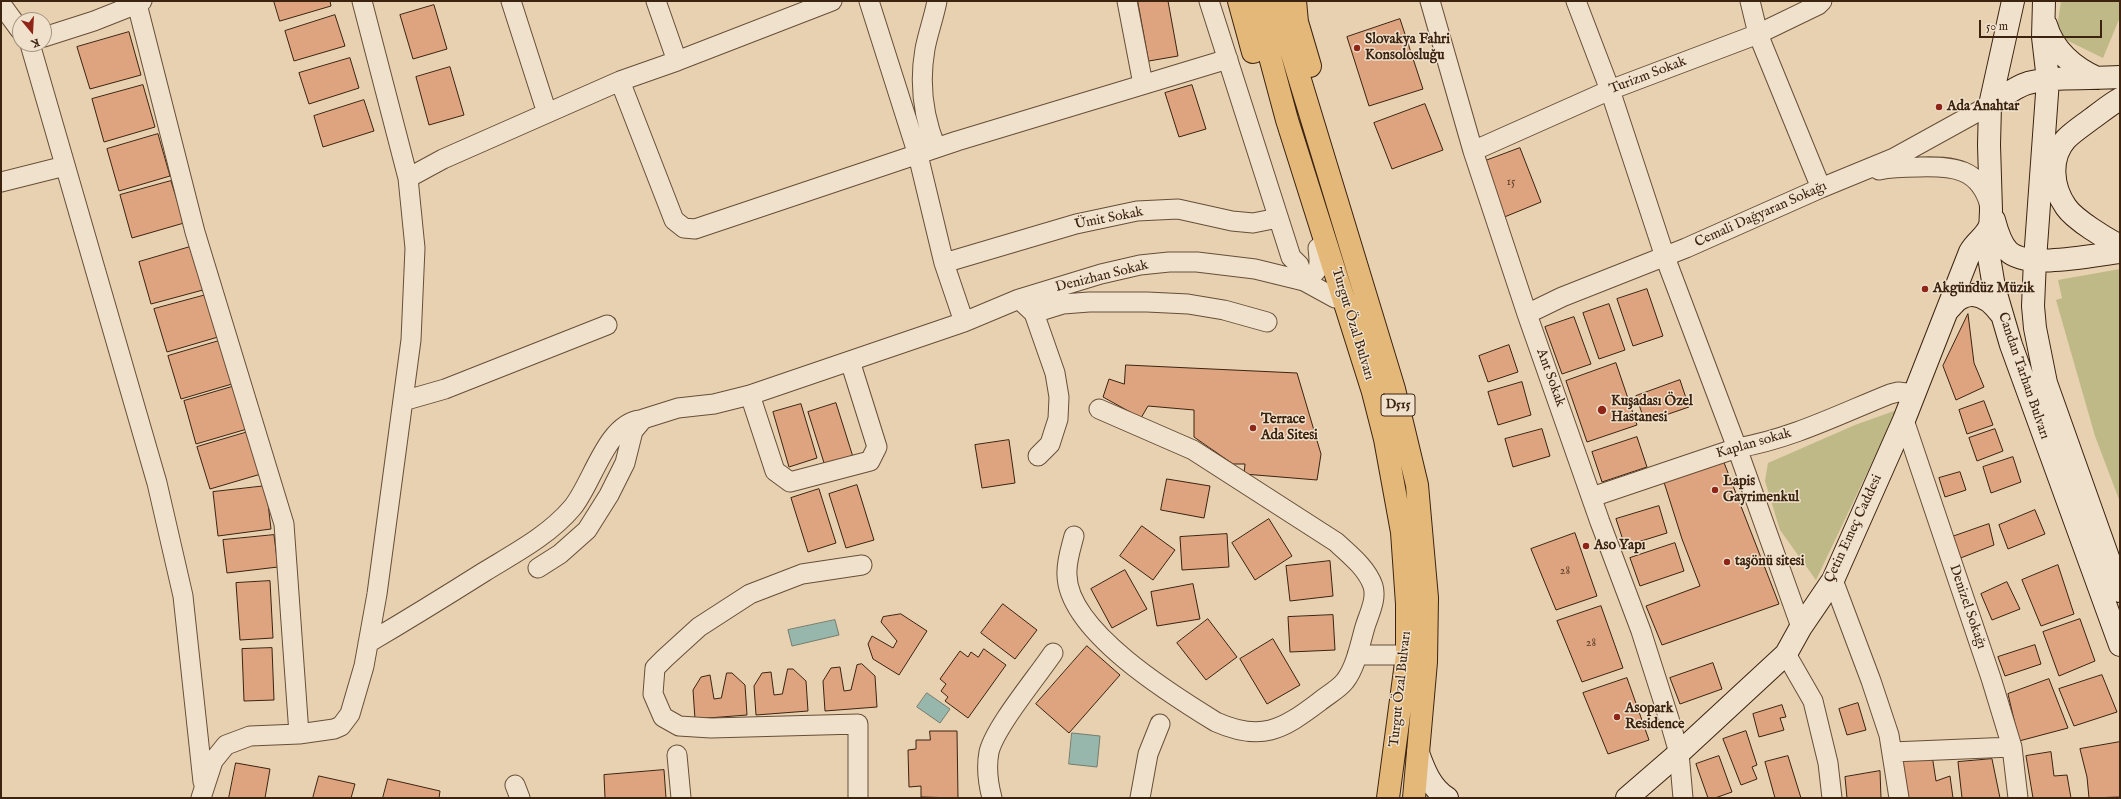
<!DOCTYPE html>
<meta charset="utf-8">
<style>
body{margin:0}
#map{position:relative;width:2121px;height:799px;overflow:hidden;background:#e7d1b0;font-family:"IM FELL English",serif}
canvas{display:block}
.frame{position:absolute;inset:0;border:2px solid #3c2310;pointer-events:none}
.north{position:absolute;left:12px;top:12px;width:40px;height:40px;box-sizing:border-box;background:#efe1cc;border:1px solid #a79581;border-radius:50%;rotate:162deg;font-size:11px;font-weight:700;line-height:16px;text-align:center;color:#3c2310}
.north::after{content:'';display:block;margin:auto;width:14px;height:18px;background:#8f2418;clip-path:polygon(50% 0,100% 100%,50% 72%,0 100%)}
.scale{position:absolute;left:1979px;top:20px;width:123px;height:18px;box-sizing:border-box;border:2px solid #3c2310;border-top:0;padding-left:5px;font-size:12px;line-height:14px;white-space:nowrap;color:#3c2310;-webkit-text-stroke:3px #efe1cc;paint-order:stroke}
</style>
<div id="map">
<canvas width="2121" height="799"></canvas>
<div class="frame"></div>
<div class="north">K</div>
<div class="scale">50 m</div>
</div>
<script>
const c = document.querySelector('canvas').getContext('2d');
c.lineJoin = 'round';
function fill(path, color) { c.fillStyle = color; c.fill(path, 'evenodd'); }
function strokePath(path, color, width, dash) { c.strokeStyle = color; c.lineWidth = width; c.lineCap = dash ? 'butt' : 'round'; c.setLineDash(dash || []); c.stroke(path); }
function drawText(font, color, halo, rows, align = 'center') {
  c.font = font + ' "IM FELL English",serif'; c.lineWidth = 3; c.setLineDash([]); c.textBaseline = 'middle'; c.strokeStyle = halo; c.fillStyle = color; for (const [text, x, y, turn = 0] of rows) {
    c.save(); c.translate(x, y); c.rotate((+turn || 0) * Math.PI / 180); c.textAlign = isNaN(turn) ? turn : align; if (halo) c.strokeText(text, 0, 0); c.fillText(text, 0, 0); c.restore();
  }
}
const green = new Path2D(`
 M2061 1H2120V17L2103 58 2056 35Z
 M2120 269V502L2095 436 2056 300 2062 298 2058 280Z
 M1897 410 1816 580 1780 530 1765 481 1768 463 1855 425Z`);
const water = new Path2D(`
 M835 620 839 635 792 646 788 630Z
 M927 693 950 709 940 723 917 707Z
 M1072 733 1100 736 1097 767 1069 764Z`);
const building = new Path2D(`
 M274 1H330L331 6 280 21Z
 M1138 1H1168L1178 56 1149 61Z
 M434 5 447 49 413 59 400 15Z
 M335 15 345 46 294 61 285 31Z
 M1400 19 1423 89 1369 106 1347 37Z
 M129 32 141 75 90 89 77 47Z
 M350 58 359 88 309 104 299 73Z
 M450 67 464 115 429 125 416 77Z
 M143 85 155 127 104 142 92 99Z
 M1192 85 1206 129 1179 137 1165 93Z
 M364 100 374 131 323 147 314 116Z
 M1425 104 1443 150 1392 169 1374 123Z
 M158 134 170 176 119 191 107 149Z
 M1520 148 1541 202 1502 218 1480 163Z
 M171 181 184 223 132 238 120 195Z
 M190 247 203 290 151 304 139 262Z
 M1647 289 1663 336 1633 346 1617 299Z
 M206 295 218 337 167 352 154 309Z
 M1609 304 1625 350 1599 359 1583 313Z
 M1968 314 1974 363 1984 387 1956 400 1943 366Z
 M1574 317 1591 364 1562 374 1545 327Z
 M219 341 232 384 181 399 168 356Z
 M1509 345 1518 372 1488 382 1479 356Z
 M1616 363 1637 425 1587 442 1566 381Z
 M1126 365 1297 373 1321 454 1317 480 1244 474 1245 464H1233L1194 437V410L1148 406 1141 418 1103 397 1109 379 1124 384Z
 M1680 380 1689 407 1645 422 1636 396Z
 M1522 382 1531 415 1498 425 1488 392Z
 M235 386 247 429 196 444 184 401Z
 M1984 401 1993 425 1967 434 1959 410Z
 M836 403 853 457 825 466 808 412Z
 M801 404 817 458 789 467 773 412Z
 M1542 429 1550 456 1513 467 1505 439Z
 M1995 429 2003 451 1977 461 1969 438Z
 M248 432 261 474 210 489 197 447Z
 M1637 437 1647 467 1602 482 1592 452Z
 M1009 440 1015 483 982 488 975 445Z
 M2013 457 2021 482 1991 493 1983 467Z
 M1723 460 1779 604 1662 645 1646 606 1700 586 1682 539 1663 479Z
 M1960 472 1966 490 1945 497 1939 478Z
 M1167 479 1210 486 1204 518 1161 510Z
 M857 485 874 540 846 548 829 494Z
 M266 486 271 529 218 536 213 492Z
 M819 489 836 543 808 552 791 498Z
 M1659 506 1667 533 1625 546 1616 519Z
 M2035 510 2045 534 2008 549 1999 525Z
 M1269 519 1292 556 1255 580 1232 543Z
 M1989 524 1994 545 1958 559 1949 538Z
 M1142 526 1175 550 1153 580 1120 556Z
 M1575 533 1597 596 1556 610 1531 549Z
 M1227 534 1229 567 1182 570 1180 537Z
 M274 535 278 567 227 573 223 540Z
 M1675 543 1684 571 1640 586 1630 558Z
 M1330 561 1333 596 1290 601 1286 566Z
 M2058 565 2074 614 2041 626 2022 580Z
 M1125 570 1147 609 1112 628 1091 589Z
 M270 581 273 638 240 640 236 583Z
 M2007 582 2020 609 1992 620 1981 594Z
 M1193 584 1200 619 1157 626 1151 592Z
 M1003 604 1037 630 1015 659 981 633Z
 M1601 606 1623 668 1582 682 1557 621Z
 M901 614 927 631 899 675 873 659 868 644 872 636 893 648 897 641 881 622 883 617Z
 M1333 615 1335 650 1290 652 1288 617Z
 M1208 619 1237 657 1206 680 1177 643Z
 M2080 619 2095 661 2059 676 2043 632Z
 M1273 639 1300 685 1267 704 1240 659Z
 M2035 645 2041 664 2005 676 1998 657Z
 M1087 646 1120 675 1069 733 1036 704Z
 M272 648 274 700 244 701 242 649Z
 M984 649 1006 665 968 718 945 701 948 697 941 691 946 684 940 679 960 651 968 657 971 652 978 657Z
 M1713 663 1722 689 1680 704 1670 678Z
 M862 664 875 676 877 707 825 711 823 681 831 668 840 667 844 691 851 690 857 665Z
 M788 669H793L806 681 808 711 756 715 754 686 762 673 771 672 774 695 782 694Z
 M727 673H732L745 685 747 715 695 719 693 690 701 677 710 675 714 699 721 698Z
 M2102 675 2117 712 2074 726 2059 689Z
 M1627 678 1649 740 1608 754 1583 693Z
 M2049 679 2068 728 2019 741 2008 694Z
 M1858 703 1866 730 1847 735 1839 709Z
 M1782 705 1786 717 1780 718 1784 730 1759 737 1753 714Z
 M930 731H957L958 798 921 797V786L909 787 908 750 916 749V740H930Z
 M1746 731 1757 765 1752 767 1757 779 1741 785 1723 739Z
 M2120 742V797L2089 798 2087 777 2080 749Z
 M2051 752 2054 776 2067 775 2071 798H2033L2026 756Z
 M1932 755 1936 781 1950 776 1953 798H1907L1900 759Z
 M1719 756 1732 792 1715 798H1708L1696 764Z
 M1788 756 1801 798H1775L1765 762Z
 M1992 759 2000 798H1962L1958 762Z
 M236 763 270 769 265 798H229Z
 M664 770 666 798H605L604 775Z
 M1880 771 1881 798H1847L1845 777Z
 M319 776 355 784 351 798H313Z
 M388 779 440 791 439 798H383Z`);
const street = new Path2D(`
 M142 1 137 4 195 232 284 524 299 734
 M511 1 547 113
 M656 1 677 61
 M869 1 918 155 944 263 964 322
 M1127 1 1142 79
 M1209 1 1291 257 1299 265 1304 281
 M1430 1 1473 151 1527 314 1600 522 1641 631 1670 722 1679 753 1683 798
 M1576 1 1610 90 1665 257 1737 448 1801 627
 M1750 1 1758 34 1821 188
 M1 4 20 30
 M44 37 94 21 137 4
 M30 44 157 483 183 596 203 782
 M620 81 674 220 684 228 695 229 957 141 1228 59
 M936 148C923 116 919 83 925 49 928 33 934 17 937 1
 M1473 151 1610 90 1758 34 1818 5 1822 1
 M1879 170C1892 167 1906 167 1919 167 1953 166 1980 168 1990 206
 M408 178 443 159 620 81 677 61 832 1
 M1 182 65 166
 M944 263 1076 224 1137 211 1178 209 1232 221 1253 223 1278 218
 M1304 281C1321 270 1320 267 1318 248
 M1019 299 1034 313 1063 304 1089 302H1147L1188 304 1224 310 1267 322
 M1034 313 1055 373 1059 397 1058 419 1050 444 1038 456
 M1527 314 1562 297 1686 248 1821 188 1894 158 1990 105
 M750 395 775 471 790 482 870 461 877 447 850 361
 M403 401 445 389 607 325
 M1904 420 1991 678 2012 747 2018 798
 M1592 497 1737 448C1791 439 1840 414 1890 394L1898 392 1915 394
 M1074 536C1071 548 1066 562 1067 575 1068 631 1172 695 1216 722 1261 742 1282 730 1319 702 1326 696 1339 689 1345 681 1356 667 1360 644 1365 627 1369 614 1377 599 1373 586 1367 568 1349 554 1336 542L1193 450 1099 409
 M538 568 560 554 587 530 609 495 625 463 633 431 643 419 678 408 714 404 750 395 964 322 1019 299 1101 274 1140 265 1169 262H1197L1255 269 1304 281 1335 298
 M1833 580 1871 681 1889 735 1899 798
 M368 643C407 620 446 596 484 572 515 553 548 536 572 508 592 485 606 424 640 420
 M1786 654 1813 701 1828 763 1832 798
 M1357 655H1407
 M1892 752 2012 747
 M677 755 681 798
 M515 785 520 798
 M201 798 213 761 226 745 250 736 299 734 334 729 341 726 350 714 364 666 377 594 411 340 415 248 408 178 362 1
 M858 798V724L711 728 679 726 663 717 653 694 655 668 665 658 699 627 750 594 802 574 862 565
 M992 798C988 783 986 768 989 752 995 727 1037 677 1053 653
 M1140 798 1148 754 1160 724`);
const secondary = new Path2D(`
 M2013 1 1990 105 1989 145 1991 210 1989 257 1994 287 2011 345 2120 645
 M2044 1 2043 37 2048 80 2035 260 2033 306 2035 328 2046 383 2120 591
 M2046 25C2053 50 2074 68 2097 78
 M2120 99C2109 105 2100 113 2090 120 2082 126 2073 132 2066 139 2049 158 2052 187 2066 207 2075 220 2105 238 2120 246
 M1990 105C2002 98 2014 87 2028 83 2057 76 2090 79 2120 77
 M1994 220C1997 231 2000 243 2008 251 2027 270 2094 255 2120 252
 M1947 311C1951 307 1956 300 1961 298 1977 289 1992 302 2001 314
 M1418 753C1424 770 1431 788 1447 798
 M1627 798 1679 753 1786 654 1801 627 1833 580 1904 420 1970 252C1976 241 1987 236 1990 225`);
const highway = new Path2D(`
 M1239 1 1253 52
 M1255 1 1287 120 1373 392 1385 439 1402 532 1407 604V655L1388 798
 M1276 1 1394 389 1417 485 1427 598 1426 662 1414 798
 M1295 1 1297 22 1310 66`);
const markers = [
 [1357,48,4,"#8f2418"],
 [1939,107,4,"#8f2418"],
 [1925,289,4,"#8f2418"],
 [1602,410,5,"#8f2418"],
 [1253,428,4,"#8f2418"],
 [1715,490,4,"#8f2418"],
 [1586,546,4,"#8f2418"],
 [1727,562,4,"#8f2418"],
 [1617,717,4,"#8f2418"]
];
const numberNames = [
 ["15",1511,183],
 ["28",1565,572],
 ["28",1591,644]
];
const shields = [
 [1398,405,34]
];
const shieldNames = [
 ["D515",1398,405]
];
const poiNames = [
 ["Slovakya Fahri",1365,40],
 ["Konsolosluğu",1365,56],
 ["Ada Anahtar",1947,107],
 ["Akgündüz Müzik",1933,289],
 ["Kuşadası Özel",1611,402],
 ["Hastanesi",1611,418],
 ["Terrace",1261,420],
 ["Ada Sitesi",1261,436],
 ["Lapis",1723,482],
 ["Gayrimenkul",1723,498],
 ["Aso Yapı",1594,546],
 ["taşönü sitesi",1735,562],
 ["Asopark",1625,709],
 ["Residence",1625,725]
];
const streetNames = [
 ["Turizm Sokak",1648,76,-21],
 ["Cemali Dağyaran Sokağı",1761,215,-24],
 ["Ümit Sokak",1109,219,-11],
 ["Denizhan Sokak",1102,277,-14],
 ["Turgut Özal Bulvarı",1352,324,73],
 ["Candan Tarhan Bulvarı",2023,376,71],
 ["Ant Sokak",1550,378,70],
 ["Kaplan sokak",1754,444,-16],
 ["Çetin Emeç Caddesi",1854,529,-65],
 ["Denizel Sokağı",1967,607,71],
 ["Turgut Özal Bulvarı",1401,689,-84]
];
fill(green, '#beb986');
fill(water, '#97b7ac');
strokePath(water, '#737c6e', 1);
fill(building, '#dea37f');
strokePath(building, '#3c2310', 1);
strokePath(street, '#674e38', 21);
strokePath(secondary, '#3c2310', 24);
strokePath(highway, '#3c2310', 24);
strokePath(street, '#efe1cc', 19);
strokePath(secondary, '#efe1cc', 22);
strokePath(highway, '#e4b878', 22);
for (const [x, y, r, color] of markers) { const dot = new Path2D(); dot.arc(x, y, r, 0, 2 * Math.PI); c.fillStyle = color; c.fill(dot); strokePath(dot, '#efe1cc', 1.5); }
drawText('12px', '#64432c', null, numberNames);
for (const [x, y, w] of shields) { const box = new Path2D(); box.roundRect(x - w / 2, y - 11, w, 22, 3); c.fillStyle = '#efe1cc'; c.fill(box); strokePath(box, '#3c2310', 1); }
drawText('bold 13px', '#3c2310', null, shieldNames);
drawText('bold 14px', '#3c2310', '#efe1cc', poiNames, 'left');
drawText('14px', '#3c2310', '#efe1cc', streetNames);
</script>
